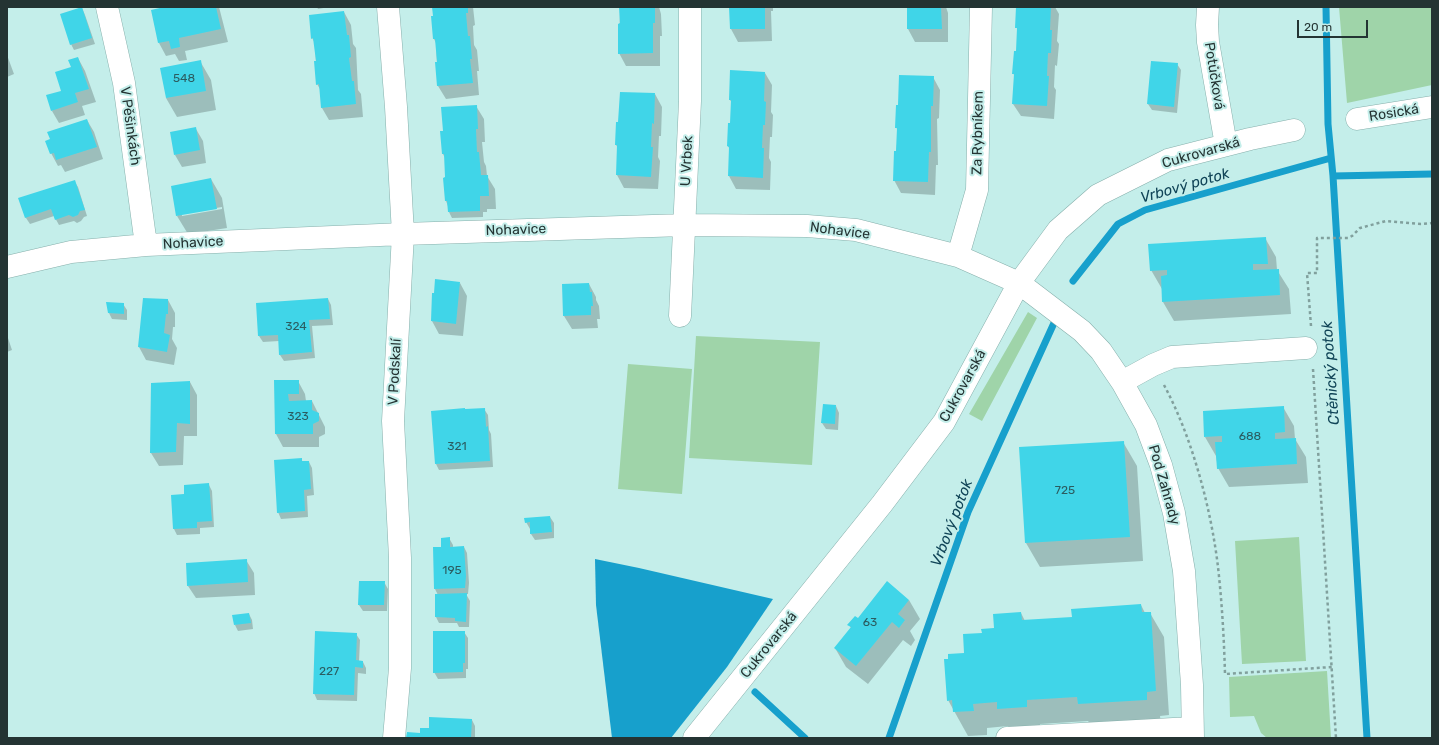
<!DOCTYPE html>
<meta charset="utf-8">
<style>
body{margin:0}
#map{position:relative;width:1439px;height:745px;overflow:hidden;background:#c4eeea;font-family:Rubik,sans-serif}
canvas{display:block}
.frame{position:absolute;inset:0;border:8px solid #243433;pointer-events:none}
.scale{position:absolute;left:1297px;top:20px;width:71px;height:18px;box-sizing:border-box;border:2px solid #243433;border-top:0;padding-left:5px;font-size:12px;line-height:14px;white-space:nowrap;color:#243433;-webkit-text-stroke:3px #c4eeea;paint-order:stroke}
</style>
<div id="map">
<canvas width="1439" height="745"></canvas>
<div class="frame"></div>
<div class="scale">20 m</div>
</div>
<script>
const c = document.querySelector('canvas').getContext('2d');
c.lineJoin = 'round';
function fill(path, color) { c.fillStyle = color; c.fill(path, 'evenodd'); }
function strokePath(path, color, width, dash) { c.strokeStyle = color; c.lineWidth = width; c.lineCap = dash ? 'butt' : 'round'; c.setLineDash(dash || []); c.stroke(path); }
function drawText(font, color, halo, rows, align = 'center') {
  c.font = font + ' Rubik,sans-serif'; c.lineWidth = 4; c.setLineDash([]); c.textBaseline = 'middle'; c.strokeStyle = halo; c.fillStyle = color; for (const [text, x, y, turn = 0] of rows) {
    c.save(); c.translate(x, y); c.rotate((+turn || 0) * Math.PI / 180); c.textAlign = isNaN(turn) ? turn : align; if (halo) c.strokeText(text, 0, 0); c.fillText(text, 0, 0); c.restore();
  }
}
const green = new Path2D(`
 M1339 7H1432V85L1347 103Z
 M1028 312 1037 318 982 421 969 414Z
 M696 336 820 342 812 465 689 458Z
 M628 364 692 369 682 494 618 489Z
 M1299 537 1306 661 1242 664 1235 541Z
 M1327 671 1331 738H1267L1261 733 1254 716 1230 717 1229 677Z`);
const water = new Path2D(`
 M595 559 639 568 773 599 727 667 671 738H612L596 605Z`);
const shadow = new Path2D(`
 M169 7H219L228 42 185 51 187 60 179 61 175 54 166 56 159 43Z
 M317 7H329L318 9Z
 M433 7H473L475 25 473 26 474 45 477 50 479 71H477L479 95 446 99 438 86 436 43 434 39 432 17H434Z
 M620 7H659L661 14 662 36H660V66H626L619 53Z
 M730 7H773V11H771L772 41 738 42 731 29Z
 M908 7H946L948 13V42H915L908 29Z
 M1017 7H1055L1059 14 1057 41 1059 44 1057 66 1055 65 1054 87 1056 90 1054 119 1021 116 1013 104 1015 77 1013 73 1017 52 1018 30 1016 27Z
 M82 8 85 15 95 44 74 50 71 44Z
 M344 12 351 25 353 44 356 48 358 90 361 94 363 117 329 120 322 108 320 89 317 84 315 43 312 38Z
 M7 55 14 74 7 77Z
 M78 58 85 71 96 102 82 106 85 115 59 123 52 111 62 91 72 68Z
 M200 61 211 80 216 110 177 117 166 98Z
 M1177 64 1181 70 1177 113 1152 110 1148 104Z
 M765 73 772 85 771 112 773 115 772 137H770L769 158 771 162 770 190 736 189 729 176 730 150 728 146 731 124 732 103 730 100Z
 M933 77 940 90 939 118 937 119 938 165H936L935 195 901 193 894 180 898 131 896 127 899 106Z
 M655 94 662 107 661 136H659L658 157 660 161 658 189 624 188 617 175 618 148 616 145Z
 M476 106 484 119 485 142H482L484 162 486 166 487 176 495 189 496 209H487V212H483V217L452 218 449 212 448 206 446 201 445 158 443 154Z
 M87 120 94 132 103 159 65 172 61 165 58 166 51 153Z
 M196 129 203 141 206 163 182 167 175 155Z
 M211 179 222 198 227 228 188 234 177 216ZM222 207V209L182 216V214Z
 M74 181 78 187 87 216 84 217 81 221 77 223 74 221 59 225 54 216 30 224 26 218 20 199Z
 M1265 238 1276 257 1277 270 1289 289 1291 314 1174 321 1163 302 1162 289 1151 270Z
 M460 283 467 296 463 336 439 334 432 321Z
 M589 284 596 297V300L599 306 600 319H597L598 328 572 329 564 316 563 285Z
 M144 299 168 300 175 313V327H173L172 339 177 348 174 365 146 360 139 347Z
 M328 299 331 305 333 325 312 326 315 358 284 361 280 355 279 341 263 342 259 336 257 304Z
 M123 304 127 310V320L112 319 109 313Z
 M7 335 12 350 7 352Z
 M275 381H298L305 394 306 401H312L325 427V434L319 437V447H283L276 434Z
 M190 382 197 395V436H184L183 465 159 466 151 453Z
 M836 406 839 413 838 430 826 429 822 423Z
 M1283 407 1294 426 1295 439 1306 457 1308 483 1229 487 1218 468 1216 456 1205 437Z
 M484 409 488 415 489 430 491 434 493 467 439 470 436 464 432 412Z
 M1123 442 1137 466 1143 561 1040 567 1026 543Z
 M301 459 303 462H309L312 468 314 495 307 496 308 517 281 519 278 512Z
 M209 485 212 491 214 527 200 528V534L177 535 174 529 172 496 185 495Z
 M550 517 554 523V538L535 540 531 534V529H530L526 522Z
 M449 538 453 545V548L464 547 467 553 469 583 468 594H466L470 601 469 627H459L457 623H439L436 617V595H438L435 589 442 548Z
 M246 560 254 573 255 595 196 598 188 586Z
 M360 582H384L388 589 387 611H363L359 605Z
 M909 600 920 619 910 631 915 640 911 646 903 640 868 684 846 667 835 648 851 628 849 625 858 619Z
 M1141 605 1145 613H1150L1164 637 1169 715 1160 716 1161 724 1093 728 1088 721 1040 724 1041 731 1012 733 1008 726 987 728V735L968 736 948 700 965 654 983 634 995 629 1021 613 1025 621 1073 618Z
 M249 614 252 620 253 629 238 631 235 625Z
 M464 632 468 638V669H466V678L438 679 434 672Z
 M356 634 360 640 359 662H363L366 668V674L358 673 357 701 317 700 314 693Z
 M472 720 475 726V738H407L430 729Z`);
const stream = new Path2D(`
 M1326 7 1328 124 1333 176 1367 738
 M1333 176 1432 174
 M1073 281 1118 224 1145 210 1331 158
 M755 692 805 738
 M889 738 968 512 1054 323`);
const building = new Path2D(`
 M82 7 92 38 70 45 60 14Z
 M164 7H216L221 29 179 38 180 47 171 49 169 41 158 43 151 10Z
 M432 7H468V13H466L468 36H470L472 59H470L473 83 437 86 435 62H437L435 39H433L431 16H433Z
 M619 7H655V23H653V53L618 54V24L620 23Z
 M729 7H765V29H730Z
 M907 7H941L942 29H907Z
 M1016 7H1051L1050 30H1052L1051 53H1048L1047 76H1049L1047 106 1012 104 1014 74H1012L1014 51H1016L1017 28H1015Z
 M344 11 347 35H349L351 57 349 58 352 81H354L356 104 321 108 319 84 316 85 314 61H316L313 38 311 39 309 15Z
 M78 57 89 89 75 93 78 102 51 111 46 95 61 91 55 72 71 67 68 60Z
 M201 60 206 91 166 98 160 68Z
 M1151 61 1178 63 1174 107 1147 104Z
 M730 70 765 72 764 101 766 102 765 125H763L762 148H764L763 178 728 176 729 147 727 146 728 123H730L731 100H729Z
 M899 75 934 76 933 106H931V152H929L928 182 893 181 894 151H896L897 128H895L896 105H898Z
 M620 92 655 93 654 124 652 123 651 147H653L651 177 616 175 617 145H615L616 122H618Z
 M477 105 478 129H476L477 152H479L481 175H488L489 196H480V211L448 212 447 201H445L443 178 445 177 444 154H442L440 131H443L441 107Z
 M87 119 97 147 56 160 54 153 50 154 45 141 50 139 47 132Z
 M196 127 200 150 174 155 170 132Z
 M211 178 217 209 176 216 171 186Z
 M75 180 85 210 80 211 78 215 73 217 69 215 55 220 51 209 25 218 18 198Z
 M1266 237 1268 264H1253V270L1279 269 1280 295 1162 302 1161 276 1167 275V270L1150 271 1148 244Z
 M435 279 460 282 456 324 431 321 432 293H434Z
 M589 283 590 292H592L593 306H591V315L563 316 562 284Z
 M143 298 168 299V314H166L164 333 170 335 167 352 138 347Z
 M328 298 330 319 309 320 312 352 279 355 278 335 258 336 256 303Z
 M106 302 124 303V314L108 313Z
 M274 380H299V394H288L289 401 312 400V410L319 413V421L313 424V434H275Z
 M190 381V424L177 423 176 452 150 453 151 383Z
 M823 404 836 405 835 424 821 423Z
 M1284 406 1285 432 1275 433V439L1296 438 1297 464 1217 469 1215 442H1222V436L1204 437 1203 411Z
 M465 408V409L485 408 486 427 488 426 490 461 435 464 431 411Z
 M1124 441 1130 537 1025 543 1019 447Z
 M302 458V461H309L311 489 304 490 305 511 277 513 274 460Z
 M209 483 212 521 197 522V528L173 529 171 495 184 494V485Z
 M550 516 552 532 530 534V522L525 523 524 518Z
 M450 537V547L464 546 466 576 465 588 434 589 433 547H441V538Z
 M247 559 248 582 187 586 186 563Z
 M359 581H385L384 605H358Z
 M887 581 909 600 898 614 905 620 899 628 892 622 856 666 834 648 851 627 847 625 855 616 858 618Z
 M467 593 466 622 455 621V618L435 617V594Z
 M1141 604 1142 612H1151L1156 691 1147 692V700L1078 704 1077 697 1027 700V707L997 709V702L973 704 974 711 953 712 952 700 947 701 944 659H948V654L964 653 963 634 982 633 981 629 994 628 993 614 1021 612 1022 620 1072 617 1071 609Z
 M249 613 251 623 234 625 232 615Z
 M315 631 357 633 356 660 363 661V668L355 667 354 695 313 694Z
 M433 631H465V663H463V672L433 673Z
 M429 717 472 719 471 738H406L407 732 420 733V728H429Z`);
const path = new Path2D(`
 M1311 326 1307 273H1317V238H1348L1352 236 1360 228 1386 221 1421 224 1432 223
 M1313 369 1336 738
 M1164 385C1192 437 1211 508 1218 567 1222 603 1224 638 1225 674L1332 667`);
const minor = new Path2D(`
 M107 7 124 83 146 245
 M388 7 396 107 403 234 393 421 400 558V668L394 738
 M1208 7 1207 25 1208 42 1226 145
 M1357 119 1432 107
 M958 256 977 190 981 7
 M7 267 71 252 146 245 403 234 684 225 807 226 856 230 958 256 1019 283 1082 331 1101 351 1122 382 1146 425 1161 465 1174 513 1184 571 1192 685 1193 738
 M680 316 690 101V7
 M1122 382 1153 365 1172 357 1306 348
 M694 738 882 504 944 422 1019 283 1058 230 1098 195 1168 160 1250 139 1294 130
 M1007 738 1192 728`);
const numberNames = [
 ["548",184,79],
 ["324",296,327],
 ["323",298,417],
 ["688",1250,437],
 ["321",457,447],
 ["725",1065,491],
 ["195",452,571],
 ["63",870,623],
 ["227",329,672]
];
const streetNames = [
 ["Potůčková",1214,76,81],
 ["Rosická",1394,113,-9],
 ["V Pěšinkách",130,126,82],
 ["Za Rybníkem",978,133,-89],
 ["Cukrovarská",1201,153,-16],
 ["U Vrbek",687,161,-87],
 ["Nohavice",516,230,-2],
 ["Nohavice",840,231,7],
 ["Nohavice",193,243,-3],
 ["V Podskalí",395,372,-87],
 ["Cukrovarská",963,386,-61],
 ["Pod Zahrady",1164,485,74],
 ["Cukrovarská",769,645,-51]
];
const waterNames = [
 ["Vrbový potok",1185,186,-16],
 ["Ctěnický potok",1331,373,-94],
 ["Vrbový potok",952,523,-69]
];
fill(green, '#9fd4a9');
fill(water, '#17a0cc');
fill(shadow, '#0003');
strokePath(stream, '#17a0cc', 7);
fill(building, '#40d5e8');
strokePath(minor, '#86afab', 23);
strokePath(path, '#81a09d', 2.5, [3, 3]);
strokePath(minor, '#fff', 22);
drawText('12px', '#2b5c60', null, numberNames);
drawText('14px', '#243433', '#c4eeea', streetNames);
drawText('italic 15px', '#104457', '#c4eeea', waterNames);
</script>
